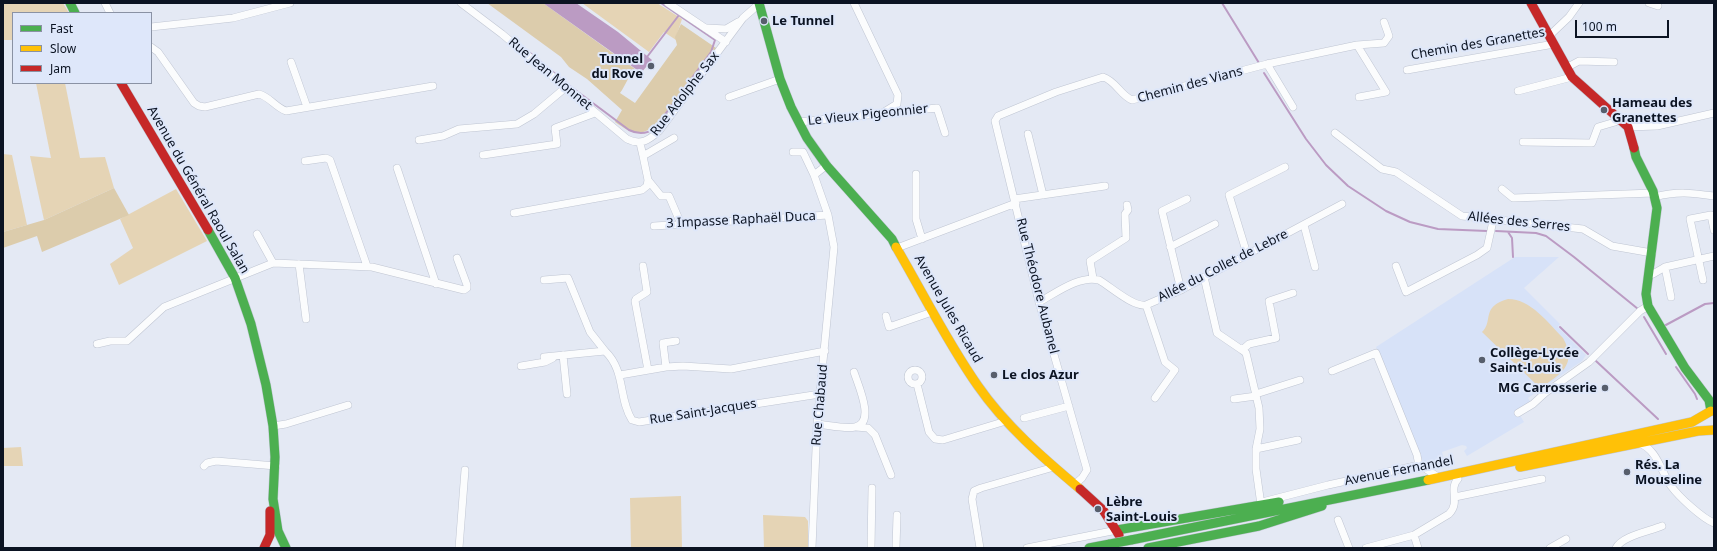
<!DOCTYPE html>
<meta charset="utf-8">
<style>
body{margin:0}
#map{position:relative;width:1717px;height:551px;overflow:hidden;background:#e4e9f4;font-family:"Noto Sans",sans-serif}
canvas{display:block}
.frame{position:absolute;inset:0;border:4px solid #0b1322;pointer-events:none}
.legend{position:absolute;left:12px;top:12px;width:140px;height:72px;box-sizing:border-box;background:#dee7fa;border:1px solid #8a92a4;margin:0;padding:5px 7px;list-style:none;font-size:12px;color:#0b1322}
.legend li{display:flex;align-items:center;gap:8px;height:20px}
.legend b{width:20px;border:1px solid #8a92a4}
.scale{position:absolute;left:1575px;top:20px;width:94px;height:18px;box-sizing:border-box;border:2px solid #0b1322;border-top:0;padding-left:5px;font-size:12px;line-height:14px;white-space:nowrap;color:#0b1322;-webkit-text-stroke:3px #dee7fa;paint-order:stroke}
</style>
<div id="map">
<canvas width="1717" height="551"></canvas>
<div class="frame"></div>
<ul class="legend">
<li><b style="height:5px;background:#4caf50"></b>Fast</li>
<li><b style="height:5px;background:#ffc107"></b>Slow</li>
<li><b style="height:5px;background:#c62828"></b>Jam</li>
</ul>
<div class="scale">100 m</div>
</div>
<script>
const c = document.querySelector('canvas').getContext('2d');
c.lineJoin = 'round';
function fill(path, color) { c.fillStyle = color; c.fill(path, 'evenodd'); }
function strokePath(path, color, width, dash) { c.strokeStyle = color; c.lineWidth = width; c.lineCap = dash ? 'butt' : 'round'; c.setLineDash(dash || []); c.stroke(path); }
function drawText(font, color, halo, rows, align = 'center') {
  c.font = font + ' "Noto Sans",sans-serif'; c.lineWidth = 4; c.setLineDash([]); c.textBaseline = 'middle'; c.strokeStyle = halo; c.fillStyle = color; for (const [text, x, y, turn = 0] of rows) {
    c.save(); c.translate(x, y); c.rotate((+turn || 0) * Math.PI / 180); c.textAlign = isNaN(turn) ? turn : align; if (halo) c.strokeText(text, 0, 0); c.fillText(text, 0, 0); c.restore();
  }
}
const built = new Path2D(`
 M1515 257H1559L1524 288 1560 324 1558 327 1586 355 1582 361 1528 398 1531 403 1518 412 1524 422 1467 456 1464 451 1467 448 1466 446 1462 445 1442 452 1444 459 1424 464 1376 347Z`);
const green = new Path2D(`
 M3 3H63L69 13H13V40H3Z
 M582 3H657L682 19 676 37V40L664 32 649 52Z
 M36 83H65L80 158 105 157 114 188 44 220 30 156 51 158Z
 M3 154 12 155 27 225 3 232Z
 M176 189 207 241 119 285 110 264 133 248 120 219Z
 M1508 299C1531 299 1548 323 1563 338 1578 365 1560 375 1540 388L1482 332C1494 321 1480 307 1508 299Z
 M21 447 23 466H3V448Z
 M681 496 682 548H631L630 498Z
 M763 515 805 517 808 521V548H764Z`);
const forest = new Path2D(`
 M487 3H543L635 69C628 76 626 85 620 93L635 103 677 45 675 37 681 24 719 50 656 126C636 137 633 134 615 122L622 110 587 79 569 67 561 57Z
 M114 188 129 215 42 252 37 236 3 248V232L44 220Z`);
const water = new Path2D(`
 M543 3H576L618 32 652 60 641 73 640 72Z`);
const stream = new Path2D(`
 M1222 3 1259 63
 M512 38 570 86 629 130C639 135 647 134 655 128L711 52 715 40 661 3
 M647 57 679 15
 M1264 73 1306 139 1326 165 1348 186 1386 211 1410 222 1438 229 1487 231
 M1496 231 1536 233 1546 236 1574 257 1638 309
 M1508 232 1512 238 1513 257
 M1644 317 1666 354
 M1664 326 1705 304 1714 303
 M1560 327 1588 354
 M1596 361 1658 419
 M1676 367 1695 394 1697 399`);
const street = new Path2D(`
 M105 3 110 13
 M461 3 502 34 627 139C641 146 649 140 659 131L743 18 759 4
 M668 3 726 42
 M854 3 898 95 897 104 884 112
 M1649 3 1658 6
 M151 27 233 18 290 3
 M707 28 726 29 738 22
 M1550 35 1569 17 1579 3
 M1357 45 1384 43 1389 36 1384 22
 M151 47 158 52 194 103 199 106 205 107 259 94C270 97 275 107 286 111L433 86
 M291 62 307 107
 M1267 64 1293 107
 M1566 68 1579 61 1614 62
 M1407 70 1554 44
 M1518 91 1572 77
 M729 97 780 79
 M799 122 937 108 945 133
 M1628 127 1657 126 1714 113
 M1335 133 1382 169 1396 172 1462 216 1583 229 1612 246 1652 253
 M1028 134 1043 195
 M419 140 443 136 459 129 517 124 534 114 565 88
 M1523 142 1592 143 1598 127 1615 122 1618 118
 M640 143 643 156 674 138
 M793 152H803L814 175
 M483 155 557 144 555 128 595 113
 M305 161 326 158 330 160 367 266
 M397 168 436 284
 M916 174V219L922 239
 M648 180 661 196H669L681 224
 M1502 189 1513 198 1654 193
 M1655 197C1677 191 1692 193 1714 196
 M1014 199 1105 186
 M514 213 642 190 647 186 648 180 643 156
 M1304 225 1315 267
 M654 226 828 215
 M257 234 273 263
 M1170 247 1215 224
 M897 248 1016 203
 M1247 254 1229 195 1285 167
 M299 264 306 319
 M643 266 647 292 636 299 635 301 648 370
 M1396 266 1406 292 1477 255 1487 248 1493 221
 M1665 267 1671 297
 M1649 275 1653 274 1665 267 1714 256
 M1204 277 1217 333 1242 350
 M1093 278 1090 261 1126 238 1125 214 1128 210 1127 205
 M544 280 568 278 590 332 605 351
 M1703 280 1690 219 1711 215 1714 230
 M1181 290 1162 211 1187 199
 M1039 302C1056 293 1079 275 1099 280 1111 287 1133 307 1146 305L1181 290 1342 204
 M1146 305 1165 362 1175 370 1155 398
 M886 316 889 327 932 312
 M97 344 110 341H127L164 307 273 263 372 267 464 290 467 288V285L457 258
 M563 355 567 394
 M544 357 605 351C626 371 618 398 632 420L639 422 820 394
 M521 366 545 362 553 358
 M666 367 663 343 676 341
 M908 377a7 7 0 1 1 14 0a7 7 0 1 1-14 0Z
 M1332 371 1376 353 1417 455 1419 466
 M620 375 666 367 683 366 731 369 825 351
 M917 384 929 432 935 439 943 440 1006 421
 M1256 394 1300 380
 M1234 399 1256 396
 M1518 413 1533 404 1545 393 1589 362 1640 311 1648 306
 M1024 418 1069 406
 M817 424C828 425 845 429 855 427 876 423 858 385 854 372
 M273 426 286 424 348 405
 M856 427 868 428 875 435 891 475
 M1638 443C1657 448 1661 472 1671 486 1679 497 1702 518 1714 523
 M1256 449 1298 440
 M204 466 207 463 216 461 276 466
 M1074 485 1082 478 1087 470 1039 302 995 121 998 116 1056 92 1103 77C1116 81 1120 95 1132 100L1267 64 1357 45 1386 92 1359 97
 M1455 497 1542 479
 M1266 501 1328 485 1415 466 1423 467 1438 477
 M1261 505 1256 469V449L1260 429 1259 408 1246 353 1242 350 1249 344 1276 338 1269 301 1293 293
 M1338 520 1349 548
 M459 548 465 470
 M812 548 817 424 834 247 828 215 814 175 827 165
 M871 548 872 488
 M896 548 897 515
 M980 548 972 499 974 491 981 488 1054 467
 M1027 548 1117 530
 M1366 548 1414 535
 M1418 548 1414 535 1449 514C1461 502 1448 489 1458 479
 M1550 548 1566 539
 M1616 548C1622 536 1650 531 1662 526`);
const fast = new Path2D(`
 M70 3 75 13
 M759 3 780 79 791 107 807 138 827 166 892 239 896 247
 M1634 148 1636 157 1653 191 1657 208 1646 294 1648 306 1685 368 1709 400 1711 411
 M208 230 235 278 251 324 266 385 273 426 275 457 273 499 278 531 286 548
 M1117 530 1279 502
 M1131 540 1428 480
 M1089 548 1110 544
 M1148 548 1259 526 1322 506`);
const slow = new Path2D(`
 M896 247C923 293 947 342 978 386 1005 425 1043 458 1080 489
 M1520 467 1698 431 1714 430
 M1428 480 1692 422 1711 411`);
const jam = new Path2D(`
 M1531 3 1572 77 1628 127 1634 148
 M121 83 208 230
 M1080 489 1103 510 1119 535
 M264 548 270 535V511`);
const fastBridge = new Path2D(`
 M1110 544 1131 540`);
const markers = [
 [764,21,4,"#575e6c"],
 [651,66,4,"#575e6c"],
 [1604,110,4,"#575e6c"],
 [1482,360,4,"#575e6c"],
 [994,375,4,"#575e6c"],
 [1605,388,4,"#575e6c"],
 [1627,472,4,"#575e6c"],
 [1098,509,4,"#575e6c"]
];
const poiNames = [
 ["Le Tunnel",772,21],
 ["Tunnel",643,59,"right"],
 ["du Rove",643,74,"right"],
 ["Hameau des",1612,103],
 ["Granettes",1612,118],
 ["Collège-Lycée",1490,353],
 ["Saint-Louis",1490,368],
 ["Le clos Azur",1002,375],
 ["MG Carrosserie",1597,388,"right"],
 ["Rés. La",1635,465],
 ["Mouseline",1635,480],
 ["Lèbre",1106,502],
 ["Saint-Louis",1106,517]
];
const streetNames = [
 ["Chemin des Granettes",1478,44,-10],
 ["Rue Jean Monnet",550,74,40],
 ["Chemin des Vians",1190,85,-15],
 ["Rue Adolphe Sax",685,94,-52],
 ["Le Vieux Pigeonnier",868,115,-6],
 ["Avenue du Général Raoul Salan",198,190,60],
 ["3 Impasse Raphaël Duca",741,220,-3],
 ["Allées des Serres",1519,222,6],
 ["Allée du Collet de Lebre",1223,266,-27],
 ["Rue Théodore Aubanel",1037,286,76],
 ["Avenue Jules Ricaud",948,309,60],
 ["Rue Chabaud",820,405,-85],
 ["Rue Saint-Jacques",703,412,-9],
 ["Avenue Fernandel",1399,471,-11]
];
fill(built, '#d7e2f8');
fill(green, '#e5d4b5');
fill(forest, '#dcccac');
fill(water, '#bb9bc3');
strokePath(stream, '#bb9bc3', 2);
strokePath(street, '#bfc5d2', 8);
strokePath(fast, '#bfc5d2', 10);
strokePath(slow, '#bfc5d2', 10);
strokePath(jam, '#bfc5d2', 10);
strokePath(street, '#fbfcfd', 7);
strokePath(fast, '#4caf50', 9);
strokePath(slow, '#ffc107', 9);
strokePath(jam, '#c62828', 9);
strokePath(fastBridge, '#bfc5d2', 10, []);
strokePath(fastBridge, '#4caf50', 9);
for (const [x, y, r, color] of markers) { const dot = new Path2D(); dot.arc(x, y, r, 0, 2 * Math.PI); c.fillStyle = color; c.fill(dot); strokePath(dot, '#dee7fa', 1.5); }
drawText('bold 13px', '#0b1322', '#dee7fa', poiNames, 'left');
drawText('13px', '#0b1322', '#dee7fa', streetNames);
</script>
